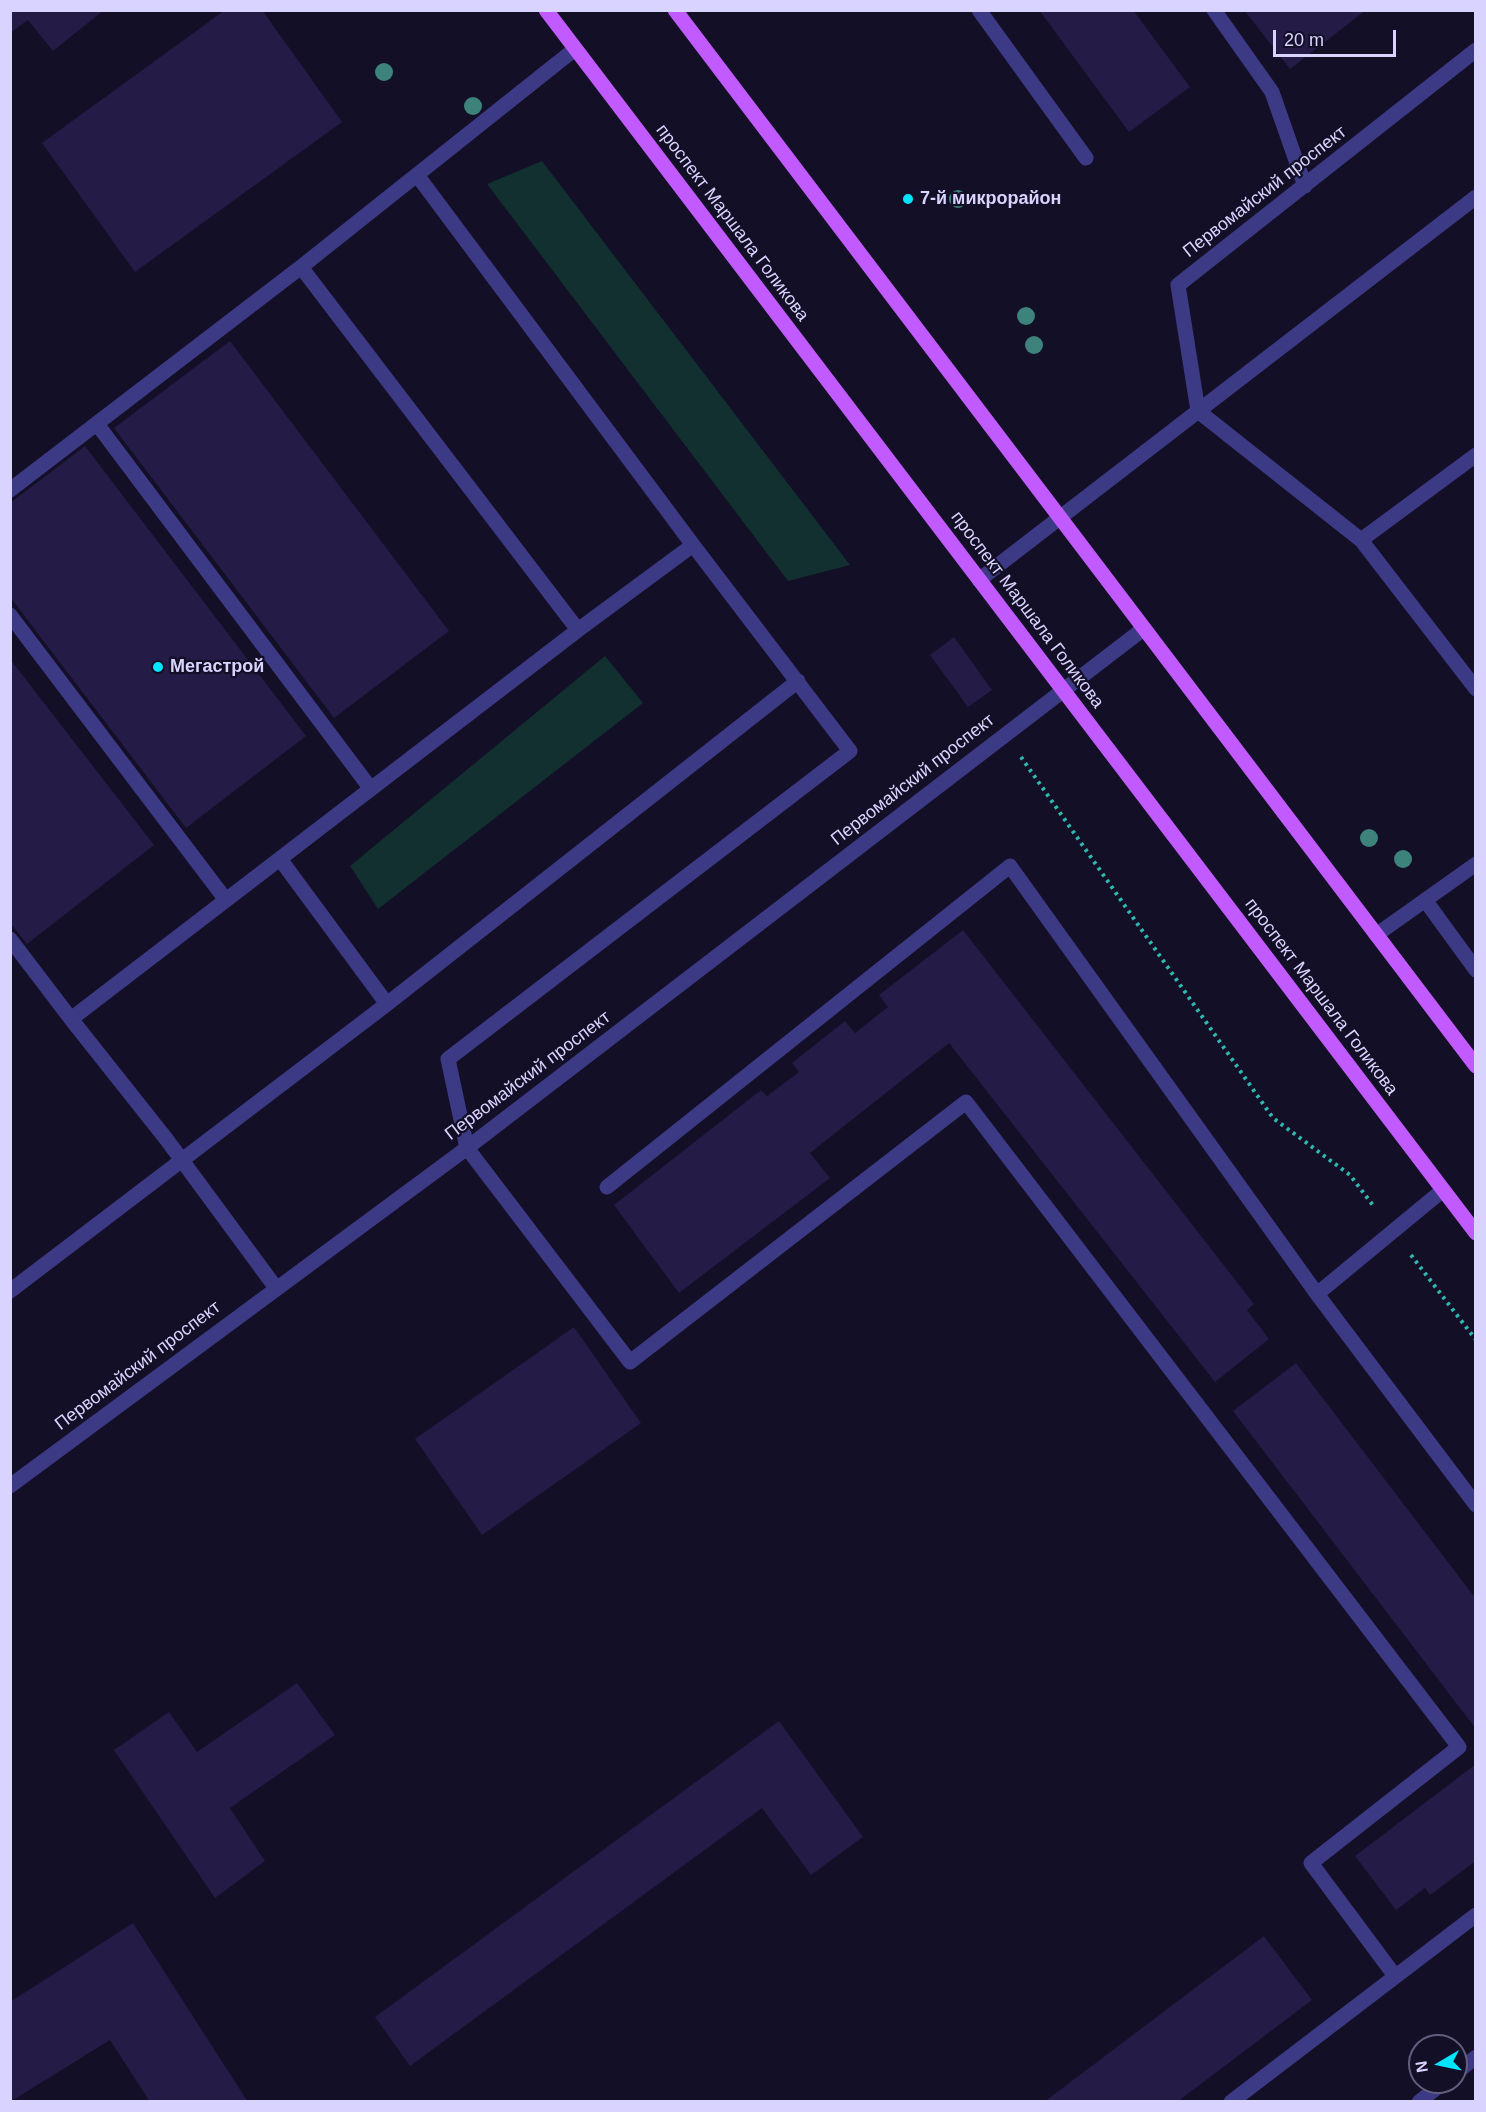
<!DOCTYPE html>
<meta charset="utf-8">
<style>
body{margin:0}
#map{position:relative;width:1486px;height:2112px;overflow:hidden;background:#130f26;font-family:Helvetica,sans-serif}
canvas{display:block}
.frame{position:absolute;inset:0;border:12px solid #d9d4ff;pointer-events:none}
.north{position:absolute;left:1408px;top:2034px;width:60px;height:60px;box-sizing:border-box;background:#130f26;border:2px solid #625e7d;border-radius:50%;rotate:261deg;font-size:16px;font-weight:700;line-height:24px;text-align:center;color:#d9d4ff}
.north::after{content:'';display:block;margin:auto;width:21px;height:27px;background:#00e5ff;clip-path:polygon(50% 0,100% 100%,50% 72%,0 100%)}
.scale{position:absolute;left:1273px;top:30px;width:123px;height:27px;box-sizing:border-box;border:3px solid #d9d4ff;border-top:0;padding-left:8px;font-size:18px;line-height:21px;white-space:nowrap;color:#d9d4ff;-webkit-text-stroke:4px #130f26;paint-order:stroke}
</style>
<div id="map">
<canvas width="1486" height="2112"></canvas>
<div class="frame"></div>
<div class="north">N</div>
<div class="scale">20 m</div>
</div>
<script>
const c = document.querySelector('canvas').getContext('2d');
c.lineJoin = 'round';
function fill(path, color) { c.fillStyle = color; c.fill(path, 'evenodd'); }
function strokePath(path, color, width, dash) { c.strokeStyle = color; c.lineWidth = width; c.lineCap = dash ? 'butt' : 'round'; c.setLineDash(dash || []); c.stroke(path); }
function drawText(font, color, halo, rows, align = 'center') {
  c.font = font + ' Helvetica,sans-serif'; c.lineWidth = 4.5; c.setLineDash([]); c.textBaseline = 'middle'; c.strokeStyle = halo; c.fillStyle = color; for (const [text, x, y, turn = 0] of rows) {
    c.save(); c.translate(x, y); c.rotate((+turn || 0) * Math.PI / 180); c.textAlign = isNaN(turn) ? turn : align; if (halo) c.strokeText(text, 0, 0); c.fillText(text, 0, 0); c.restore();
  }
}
const green = new Path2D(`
 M542 161 850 565 788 581 487 184Z
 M605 656 643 703 378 909 350 866Z`);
const building = new Path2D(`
 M10 10H104L53 51 28 20 10 33Z
 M225 10H262L342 122 135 272 42 143Z
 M1039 10H1133L1190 87 1129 132Z
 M1244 10H1366L1290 69Z
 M230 341 449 631 334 718 114 428Z
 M85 446 306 736 186 828 10 597V503Z
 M954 637 992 690 968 707 930 655Z
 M10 659 154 845 27 944 10 923Z
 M963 930 1254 1304 1247 1310 1269 1339 1215 1382 949 1043 810 1153 830 1178 679 1293 614 1205 761 1090 767 1096 799 1072 792 1063 845 1021 855 1033 888 1007 879 995Z
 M574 1327 641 1423 482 1535 415 1439Z
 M1296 1363 1476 1599V1729L1233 1411Z
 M297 1683 335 1735 230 1808 265 1861 215 1898 114 1750 169 1712 197 1752Z
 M779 1721 863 1837 811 1875 762 1808 410 2066 375 2017Z
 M1476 1764V1861L1430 1895 1425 1888 1396 1910 1355 1856Z
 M133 1923 248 2102H150L110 2040 10 2102V2002Z
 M1264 1936 1312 2000 1177 2102H1044Z`);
const path = new Path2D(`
 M1021 757 1273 1118 1350 1175 1375 1208
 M1411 1255 1476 1340`);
const minor = new Path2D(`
 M979 10 1086 158
 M1214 10 1272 92 1305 186
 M1476 50 1178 285 1198 411 1361 540 1476 455
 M417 175 693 545
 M97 424 371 789
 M10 490 301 267 575 49
 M1361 540 1476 689
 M979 580 1476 197
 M10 615 226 900
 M578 630 693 545 850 751 448 1059 467 1148 630 1362 966 1102 1459 1747 1311 1863 1395 1976
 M280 859 387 1004
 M1425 900 1476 970
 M1376 935 1476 864
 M10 939 71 1019 578 630 301 267
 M71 1019 167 1140 276 1288
 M607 1187 1010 866 1317 1294 1443 1190
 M10 1291 387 1004 798 681
 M1317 1294 1476 1505
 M10 1486 467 1148 1142 630
 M1456 2073 1476 2057
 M1231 2102 1476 1915
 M1419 2102 1444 2082`);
const major = new Path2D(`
 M546 10 1476 1233
 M675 10 1476 1066`);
const trees = [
 [384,72],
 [473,106],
 [958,199],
 [1026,316],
 [1034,345],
 [1369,838],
 [1403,859]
];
const markers = [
 [908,199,6,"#00e5ff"],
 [158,667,6,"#00e5ff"]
];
const streetNames = [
 ["Первомайский проспект",1265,192,-38],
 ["проспект Маршала Голикова",732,223,53],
 ["проспект Маршала Голикова",1027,610,53],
 ["Первомайский проспект",913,780,-38],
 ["проспект Маршала Голикова",1321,997,53],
 ["Первомайский проспект",528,1076,-37],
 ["Первомайский проспект",138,1366,-37]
];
const poiNames = [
 ["7-й микрорайон",920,199],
 ["Мегастрой",170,667]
];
fill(green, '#12302f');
fill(building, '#241b47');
strokePath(path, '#2fb8b0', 4, [3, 4.5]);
strokePath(minor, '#3d3a85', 15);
strokePath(major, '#c25bff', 15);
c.fillStyle = '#3d827b';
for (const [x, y] of trees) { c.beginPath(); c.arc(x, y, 9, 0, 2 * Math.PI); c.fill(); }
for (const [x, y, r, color] of markers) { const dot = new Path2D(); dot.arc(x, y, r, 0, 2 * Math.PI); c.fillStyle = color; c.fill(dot); strokePath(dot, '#130f26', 2); }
drawText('18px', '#d9d4ff', '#130f26', streetNames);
drawText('bold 18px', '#d9d4ff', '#130f26', poiNames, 'left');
</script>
